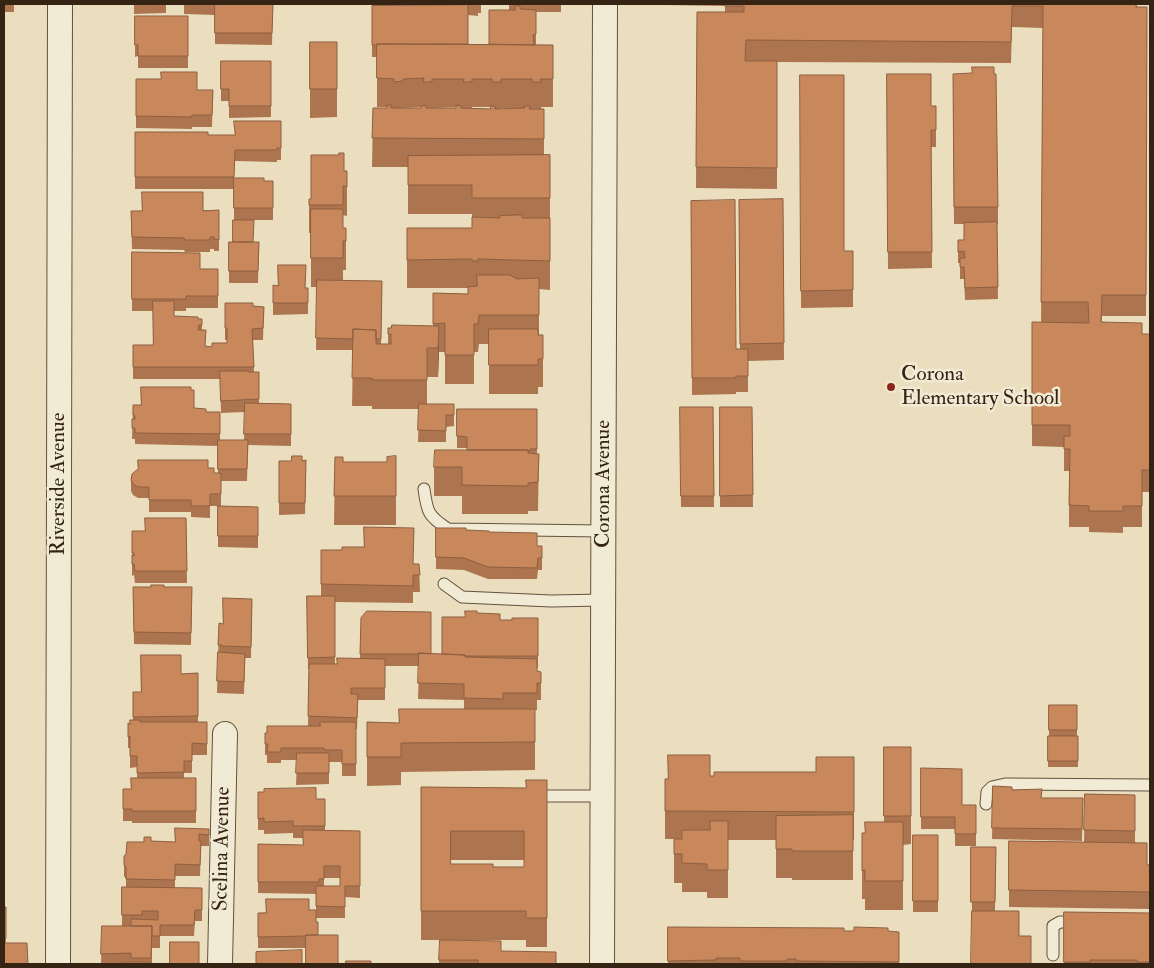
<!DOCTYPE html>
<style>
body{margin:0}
#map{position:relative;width:1154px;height:968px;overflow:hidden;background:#eadebf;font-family:"IM FELL Double Pica",serif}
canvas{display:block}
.frame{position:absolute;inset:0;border:5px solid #352314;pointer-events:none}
</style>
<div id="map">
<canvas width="1154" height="968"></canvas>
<div class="frame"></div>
</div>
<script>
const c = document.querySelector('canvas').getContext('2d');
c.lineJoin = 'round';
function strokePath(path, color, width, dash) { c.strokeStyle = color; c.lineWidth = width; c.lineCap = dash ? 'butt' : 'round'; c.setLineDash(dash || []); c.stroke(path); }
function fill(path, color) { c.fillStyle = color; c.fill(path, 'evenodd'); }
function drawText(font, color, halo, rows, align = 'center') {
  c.font = font + ' "IM FELL Double Pica",serif'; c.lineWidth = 5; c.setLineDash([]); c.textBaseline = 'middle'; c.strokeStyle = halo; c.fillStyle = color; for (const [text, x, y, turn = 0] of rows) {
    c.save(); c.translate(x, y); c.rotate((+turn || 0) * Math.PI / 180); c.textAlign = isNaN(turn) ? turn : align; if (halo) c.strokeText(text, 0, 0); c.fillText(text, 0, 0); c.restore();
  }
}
const lane = new Path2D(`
 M424 489C427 512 428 516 448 529L603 531
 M444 584 462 597 551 601 603 600
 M532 796H603
 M986 804 987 792 992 787 1005 784 1150 785
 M1053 955V926L1060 922H1079`);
const street = new Path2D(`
 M58 964 60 4
 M220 964 225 734
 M602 964 605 4`);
const wall = new Path2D(`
 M4 4H14V12H4Z
 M134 4H166V13L134 14Z
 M184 4H215V15L184 14Z
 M215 4H273L272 45 215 44Z
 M447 4H481V13H478V16L468 15V44H489L509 10V4H561V12H536V45H553V107H541V109H544V155H550V290L539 289V335H543V387H538V394H489V344H479L478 352H474V384H445V352H439L438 377H427V404H454V426L446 427V442H418L419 409H372V406H352L353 350H316L317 287H311V233H309V199H311L344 171H347V216L343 215V228H346V270H343V281H382L381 344H388V328L433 326V293L468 294V288H407V228H472V214H408V167H372L373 108H387V107H377V57H372V6L447 5ZM421 107V108H403ZM456 107V108H432ZM472 107H490V109L472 108ZM501 108H524L501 109Z
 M661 4H1137V7H1147L1146 316H1102V322L1142 334H1150V492H1142V527H1123V533L1089 532V527H1069V471H1064V447L1032 446V322L1041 323 1043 28 1012 27 1011 63 777 62V189L696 188 697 12H725V6L661 5Z
 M135 16H188V68H138V56L135 57Z
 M310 42 337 89V117L310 118Z
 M221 61H271V117L229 118V101H221Z
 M887 74 931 106H936V147H931L932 268 888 269Z
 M953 74 998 207V224H997L998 299 965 300 964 279H960V263H958V240H964V224H954Z
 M800 75 844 251H853V307L801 308Z
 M136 79 197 90H213L212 127H192V129L136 128Z
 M281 121V160H277V162L235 161 234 178 264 181H273V220H234V179V189H135V132L208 135H234Z
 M783 199 784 360 748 361V392H736V394L692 395 691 201 736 349H740L739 200Z
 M219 210V251H214V249H210V252H185L184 250 132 249 131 211Z
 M229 242H259L258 283H229Z
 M132 252 200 269H218V308H186V311H174V316L202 319V330L205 346 212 347 227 343V340H225V303L253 306 264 307 263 340H253L254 372H259V403L291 404V446L248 445 247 481H221V506L258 507V548L218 547V506H210V518L191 517V512H149V498H138L133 495 131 491V480L208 468 214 473H218V446L135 444V439H132L133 405H141L191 390 194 408 206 412H220V440H244L245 412 221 413 220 379H133V345H153V311H132Z
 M273 285 308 288V314L273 315Z
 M680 407H713L714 507H681Z
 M720 407H752L753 507H720Z
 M457 409H537V454H539L538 511H528V514H462V496H434V467L467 450V448H457Z
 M396 456V525H334L335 457 343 462H387Z
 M306 460 305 514 279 515V461H291Z
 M186 518 187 583H135L134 575 132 576V531H145Z
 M436 528 489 532 537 546H542V570H538L537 579H488L464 570 436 569Z
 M321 550 413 564H419L420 592H413V603L335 602V664L360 658 361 618 431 654H442L465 617 477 613 500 620H512L538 618V668H537V671L541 672V700H537V710H535V770L401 772V785L367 786V722L399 723 464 709V700L418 699 419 666H385V700H358L357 729H356V776H342V762H329V784L296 785 297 760H281V763H267V755H265V733L308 726 309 669H308L307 596H321Z
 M192 587 191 645 134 644 133 599Z
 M252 599 251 658H245L244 694 217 693 219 623 223 624Z
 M198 673V722H207V755H192V773H184V778H196V823H132V821H123V789H131L137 778V767L130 768V748H128V723L130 724 133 720V692H141L181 674Z
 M1049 705H1077V736H1049Z
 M1048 736H1078V767H1048Z
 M884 747H911V844L903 845V910H865V899H862V833H865L884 822Z
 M854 757V840H853V880H792V878H776V840H728V898H707V892H682V883H674V839H665V779L710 776 816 772Z
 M921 768 962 805H976V846H955V829H921Z
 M547 780V947H526V940H421V787L526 788ZM451 860H524V867H493L451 864Z
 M993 786 1012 790 1042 798H1083L1082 841 992 839Z
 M258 792 316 799H325V830L360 831V898L345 897V918H316V894L258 893V844L303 845V838H293V833L264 834V830H258ZM324 878H340V886H324Z
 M1085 794 1135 795V842L1147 865H1150V909L1009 907V841L1084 842Z
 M209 829V846H201L200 876H175V888H202V921H195L194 936H160V948H152V964H101L102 926H122V887H126V879L124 876V856L144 842 151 841 175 842Z
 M913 835H938V912H913Z
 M971 847H996L995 911 972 913Z
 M4 907H6V943L4 964Z
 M309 910 316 922 318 935 306 948H258V913Z
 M1064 912 1150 913V964H1064Z
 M668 927 844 931 899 932V964H668Z
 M440 940 501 951 556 964H439Z`);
const shadedWall = new Path2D(`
 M439 326V355L438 377V348Z`);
const building = new Path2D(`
 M215 4H273L272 33H215Z
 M725 4H1136V7H1147L1146 295H1102L1101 322 1142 323V334H1150V470H1142V506H1123V511H1089V506L1069 505 1070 449H1064V436H1070V425H1032V322L1089 323 1088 302H1041L1043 6H1012L1011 42 746 40 745 61H777V168L696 167 697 12H744V6H725Z
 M468 5V44H377V45H372V6Z
 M515 6H520V9L536 10V34L533 35 534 45 489 44V10H515Z
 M135 16H188V56H138V45H135Z
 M310 42H337V89H310Z
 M377 44 553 45V79H540L541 82H532V79H501V82H492V79H472V82H463L464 79H432V82H423L424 78 403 79V81L394 82V79L377 78Z
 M221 61H271V106H229V89H221Z
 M972 67H994V74H996L998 207H954L953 74 972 73Z
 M161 72H197V90H213L212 115H192V117L136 116V79H161Z
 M887 74H931V106H936V130H931L932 252H888Z
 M800 75H844V251H853V290L801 291Z
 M387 105H391V108H421V106L426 105V108H456V105L461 106V108L491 109 490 106H495V109L525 108 524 106H530L529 109H544V139L372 138 373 108H387Z
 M234 121H281V148H277V150H235L234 177H135V132H208V135H235Z
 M339 153H344V171H347V187L343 186V205H309V199H311V155H339Z
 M550 155V198H472V185H408V156Z
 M234 178H264V181H273V208H234Z
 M142 192H203V211L219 210V240L214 239V237H210V240H185L184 238 132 237 131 211H142Z
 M783 199 784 343 740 344 739 200Z
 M735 200 736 349H748V376H736V378H692L691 201Z
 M311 209H343V228H346V241H343V258H311Z
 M522 215V218H550V261L478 259V261H472V259L407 260V228H472V217L500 218V216Z
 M233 220H254L253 242H233Z
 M997 222 998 287 965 288 964 267H960V258H965L964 251 958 252V240H964V223Z
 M229 242H259L258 271H229Z
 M132 252 200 253V269H218V296H186V299H132Z
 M278 265H306L305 288H308V303H273V285L278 286Z
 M477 275H510L517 279 539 278V315H479L478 324H474V355H445V323L433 324V293L468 294V287L477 286Z
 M317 280 382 281 381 339H376V330L353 329V339L316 338Z
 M153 301H174V316L198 317V319H202V325H199L198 330H206L205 346 212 347V343H227V328H225V303H253V306L264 307 263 328 252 329 254 367H133V345H153Z
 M392 325 439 326 438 348H427V380H372V378H352L353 329 376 330V344H391V334H388V328H391Z
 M489 329H538V335H543V359H538V365H489Z
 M220 371H249V372H259V399L221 401Z
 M141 387H191V390H194V408L206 409V412H220V434L135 433V428H132V419H135V416L133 415V405H141Z
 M245 403 291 404V434H244Z
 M419 404H454V415H446V431L418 430Z
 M680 407H713L714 496H681Z
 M720 407H752L753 495 720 496Z
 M457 409H537V449H530V451H528V450H467V437L457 436Z
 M218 440H248L247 469H218Z
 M435 450H528V453L539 454 538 482 528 483V486L462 485V467H434Z
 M292 456H302V461L306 460 305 503H279V461H291Z
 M396 456V496H334L335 457H343V462H387V457Z
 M138 460H208V468H214V473H221V494H210V506H191V500H149V487H138L133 484 131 480 132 474 138 469Z
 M218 506 258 507V536H218Z
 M145 518H186L187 571H135L134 564H132V555L134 556V553H132V531H145Z
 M364 527 414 528 413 564H419L420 575H413V586L321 584V550H342V547H364Z
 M436 528H466V530L489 531V532L537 533V546H542V558H538L537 568 488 567 464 558 436 557Z
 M151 585H164V587H192L191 633 134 632 133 587H151Z
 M307 596H335V657L308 658Z
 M223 598 252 599 251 647 222 646V645H218L219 623 223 624Z
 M367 611 431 612V654L419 653V654H360L361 618Z
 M465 611H477V613L500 614V620H512V618H538V656H465V655L442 654V617H465Z
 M218 652 245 654 244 682 217 681Z
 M419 653 465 655V657L537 659V671L541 672V683H537V693H503V699L464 698V684L418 683Z
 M141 655H181V674L198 673V716L133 717V692H141Z
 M337 658 385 659V688H351V694H358L357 718 308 716 309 664H337Z
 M1049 705H1077V730H1049Z
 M399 709H535V742L401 743V757H367V722L399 723Z
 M130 720H140V722H207V744L192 743V761H184V772L137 773V756H130V736L128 737V723L130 724Z
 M320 722H356V764H342V750H324V748H281V752H267L268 744H265V733H267V726H320Z
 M1048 736H1078V761H1048Z
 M884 747H911V816H884Z
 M297 753H329V773H296Z
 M668 755H710V776H714V772H816V757H854V812L665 811V779H668Z
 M921 768 962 769V805H976V834H955V817H921Z
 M131 778H196V811H132V809H123V789H131Z
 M526 780H547V918H526V911H421V787L526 788ZM451 831H524V867H493V864H451Z
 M993 786 1012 787V790L1042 789 1041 798H1083L1082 829 992 828Z
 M316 788V799H325V826H293V821L264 822V818L258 819V792H264V789Z
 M1085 794 1135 795V831L1084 830Z
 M853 815V851H792V849H776V816Z
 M710 821H728V870H707V864L682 863V854H674V839H682V830H710Z
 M865 822H903V881H865V870L862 871V833H865Z
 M175 828 209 829V835L199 834V841H201L200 865 175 864V880L126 879V867L124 865V856L126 854 127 842H144V837H151V841L175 842Z
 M303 830 360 831V886H345V907L316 906V886H340V866H324V879H319V882H258V844L303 845Z
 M913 835H938V901H913Z
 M1009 841 1147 843V865H1150V892L1009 890Z
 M971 847H996L995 902H971Z
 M122 887 202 888V910H195L194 925H160V936H152V926H131V919L158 920V911H142V915H122Z
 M266 899H309V910H316V922H318V935H306V936L258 937V913H266Z
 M4 907H6V938H4Z
 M972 911H1019V936H1031V964H971Z
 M1064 912 1150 913V962H1137V960H1090V962H1064Z
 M102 926H152L151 958H131V953L101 954Z
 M668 927 844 928V931H854V927L888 928V931L899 932V962L796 961V959H787V961H740V958H716V960L668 961Z
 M306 935H338V964H306Z
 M440 940 501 941V951L556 952V964H478V960H439Z
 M170 942H199V964H170Z
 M4 943H27L28 964H4Z
 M302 950V964H256V952Z
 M346 961H371V964H346Z
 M122 962H151V964H122Z`);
const markers = [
 [891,387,5,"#8f2418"]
];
const poiNames = [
 ["Corona",901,375],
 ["Elementary School",901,399]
];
const streetNames = [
 ["Riverside Avenue",59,484,-90],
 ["Corona Avenue",604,484,-90],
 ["Scelina Avenue",223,849,-89]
];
strokePath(lane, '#62523f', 13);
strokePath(street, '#62523f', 26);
strokePath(lane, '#f1ead5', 11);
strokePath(street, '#f1ead5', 24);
fill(wall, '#ad754f');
fill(shadedWall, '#8d5f40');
fill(building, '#c9885c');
strokePath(building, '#8d5f40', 1);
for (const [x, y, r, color] of markers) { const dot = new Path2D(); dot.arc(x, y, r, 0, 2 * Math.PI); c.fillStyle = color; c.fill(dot); strokePath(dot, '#f1ead5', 2); }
drawText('21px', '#352314', '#f1ead5', poiNames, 'left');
drawText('21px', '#352314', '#f1ead5', streetNames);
</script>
